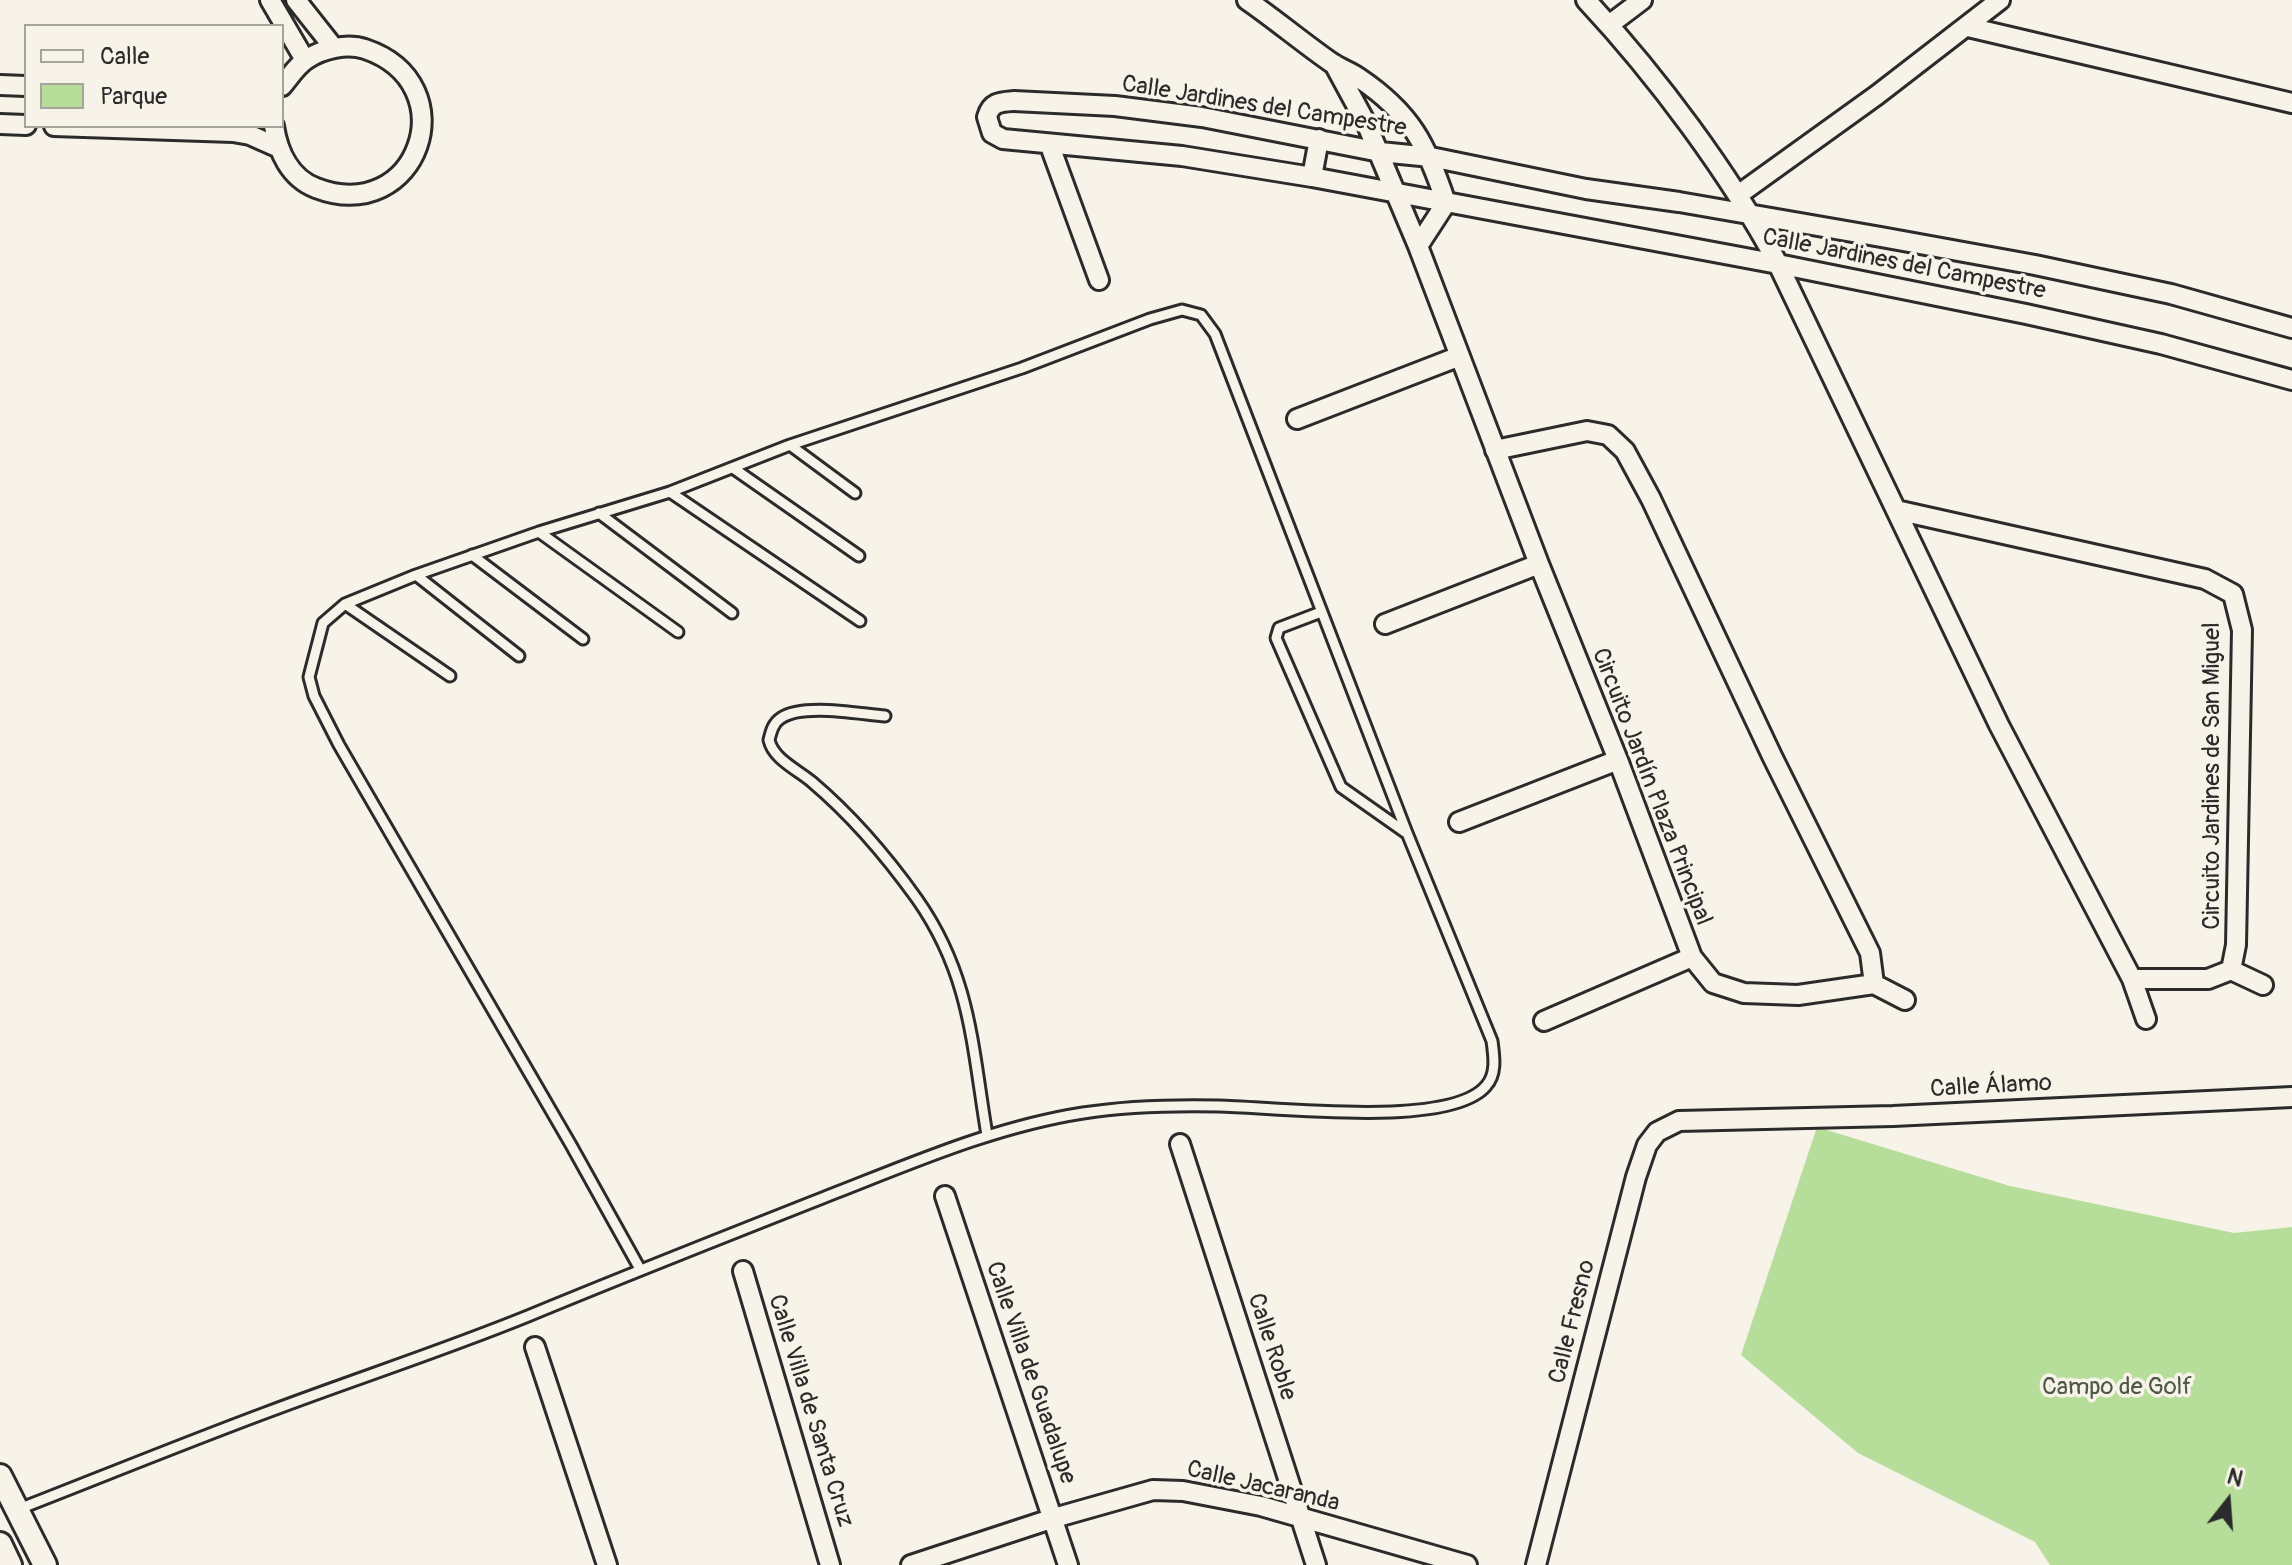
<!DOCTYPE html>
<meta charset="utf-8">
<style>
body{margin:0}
#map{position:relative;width:2292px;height:1565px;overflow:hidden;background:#f7f3e8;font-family:Pangolin,sans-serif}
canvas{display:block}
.legend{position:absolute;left:24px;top:24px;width:260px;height:104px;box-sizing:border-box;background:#f7f3e8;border:2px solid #a5a39c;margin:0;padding:10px 14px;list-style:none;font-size:24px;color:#2b2b2b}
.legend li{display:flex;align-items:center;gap:16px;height:40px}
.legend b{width:40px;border:2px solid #a5a39c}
.north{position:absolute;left:2188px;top:1461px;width:80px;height:80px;-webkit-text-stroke:6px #f7f3e8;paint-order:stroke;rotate:17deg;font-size:22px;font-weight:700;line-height:32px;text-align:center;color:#2b2b2b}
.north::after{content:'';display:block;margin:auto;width:28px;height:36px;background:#2b2b2b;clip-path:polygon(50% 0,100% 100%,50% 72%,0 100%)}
</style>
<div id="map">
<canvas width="2292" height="1565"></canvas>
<ul class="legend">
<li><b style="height:10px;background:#f7f3e8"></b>Calle</li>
<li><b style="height:22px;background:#b6de9a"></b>Parque</li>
</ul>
<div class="north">N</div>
</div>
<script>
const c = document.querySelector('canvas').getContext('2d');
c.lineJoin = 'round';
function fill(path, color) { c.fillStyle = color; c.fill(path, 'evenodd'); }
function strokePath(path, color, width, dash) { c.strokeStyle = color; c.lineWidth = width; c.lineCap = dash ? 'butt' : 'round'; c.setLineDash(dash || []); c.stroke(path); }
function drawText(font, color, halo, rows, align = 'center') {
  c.font = font + ' Pangolin,sans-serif'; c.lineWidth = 7; c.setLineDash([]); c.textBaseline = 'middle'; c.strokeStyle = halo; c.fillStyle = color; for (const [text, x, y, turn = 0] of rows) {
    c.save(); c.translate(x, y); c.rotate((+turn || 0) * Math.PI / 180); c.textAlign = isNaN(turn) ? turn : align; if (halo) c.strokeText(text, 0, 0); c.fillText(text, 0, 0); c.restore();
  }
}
const green = new Path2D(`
 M1817 1127 2010 1186 2234 1233 2292 1227V1565H2050L2035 1542 1858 1453 1741 1355Z`);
const service = new Path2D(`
 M790 445 855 493
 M733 468 859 556
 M670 492 860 621
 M599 513 732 613
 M539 532 678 632
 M472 555 583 639
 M416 575 519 656
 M345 604 450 676
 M1321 612 1279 628 1276 638 1341 787 1405 832
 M885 716C859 714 803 703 781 718 773 723 771 732 769 740 773 759 798 770 812 782 851 815 887 857 917 899 971 976 972 1046 987 1135
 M19 1509C101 1477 182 1444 265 1413 352 1380 442 1351 528 1316 627 1275 726 1236 825 1197 910 1164 993 1127 1083 1113 1128 1106 1174 1105 1219 1106 1275 1107 1450 1129 1486 1086 1497 1074 1494 1056 1492 1041L1407 833 1215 334 1201 315 1182 310 1150 319 1022 368 790 445 670 492 539 532 416 575 345 604 323 623 309 677 314 696 339 745 571 1145 640 1269`);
const minor = new Path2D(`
 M270 0 305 60
 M296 0 334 48
 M1247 0C1276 20 1303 43 1332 63 1341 69 1351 72 1359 78 1411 113 1427 145 1446 203L1418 246
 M1586 0C1656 75 1730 174 1778 264L1999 725 2132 979 2146 1019
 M1609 25 1642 0
 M1968 27 2292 103
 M1334 64 1367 125 1418 246 1539 564 1618 760 1692 957 1713 983 1744 993 1798 995 1874 984 1905 1000
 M0 85 26 86
 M0 124 26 125
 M54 126 233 132 250 135 277 147
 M274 126C278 152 290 178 316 188 418 227 468 84 365 49 347 43 322 49 307 59 297 65 289 78 282 86
 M1050 146 1099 280
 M1312 177 1319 139
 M1738 195 1877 95 2000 0
 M2292 328 2171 294 2035 265 1881 237 1679 202 1586 189 1431 157 1380 152 1202 117 1115 106 1014 101C1000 102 991 102 987 117L992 133 1003 139 1182 156 1312 177 1778 264 2026 314 2161 344 2292 380
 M1297 419 1460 356
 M1495 450 1587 431 1608 435 1625 451 1651 499 1772 756 1870 953 1874 984
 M1896 510 2205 579 2233 594 2242 630 2236 945 2231 970 2208 979H2132
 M1385 624 1539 564
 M1459 822 1618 760
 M2231 970 2263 985
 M1544 1021 1692 957
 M1180 1144 1316 1565
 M945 1196 1068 1565
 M743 1271 830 1565
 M535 1347 607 1565
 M911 1565 1054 1518 1153 1490 1183 1491 1261 1506 1467 1565
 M1536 1565 1636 1177 1647 1145 1657 1132 1679 1121 1893 1116 2292 1097`);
const tertiary = new Path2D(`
 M0 1476 45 1565
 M0 1544 10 1565`);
const streetNames = [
 ["Calle Jardines del Campestre",1264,107,9],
 ["Calle Jardines del Campestre",1904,265,11],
 ["Circuito Jardines de San Miguel",2213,776,-90],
 ["Circuito Jardín Plaza Principal",1651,787,69],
 ["Calle Álamo",1991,1087,-3],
 ["Calle Fresno",1573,1322,-76],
 ["Calle Roble",1271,1347,72],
 ["Calle Villa de Guadalupe",1030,1373,71],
 ["Calle Villa de Santa Cruz",810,1411,73],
 ["Calle Jacaranda",1263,1487,13]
];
const parkNames = [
 ["Campo de Golf",2117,1388]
];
fill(green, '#b6de9a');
strokePath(service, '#2b2b2b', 15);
strokePath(minor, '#2b2b2b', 24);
strokePath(tertiary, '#2b2b2b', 28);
strokePath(service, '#f7f3e8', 9);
strokePath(minor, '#f7f3e8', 18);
strokePath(tertiary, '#f7f3e8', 22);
drawText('24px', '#2b2b2b', '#f7f3e8', streetNames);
drawText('24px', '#4e5847', '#f7f3e8', parkNames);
</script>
